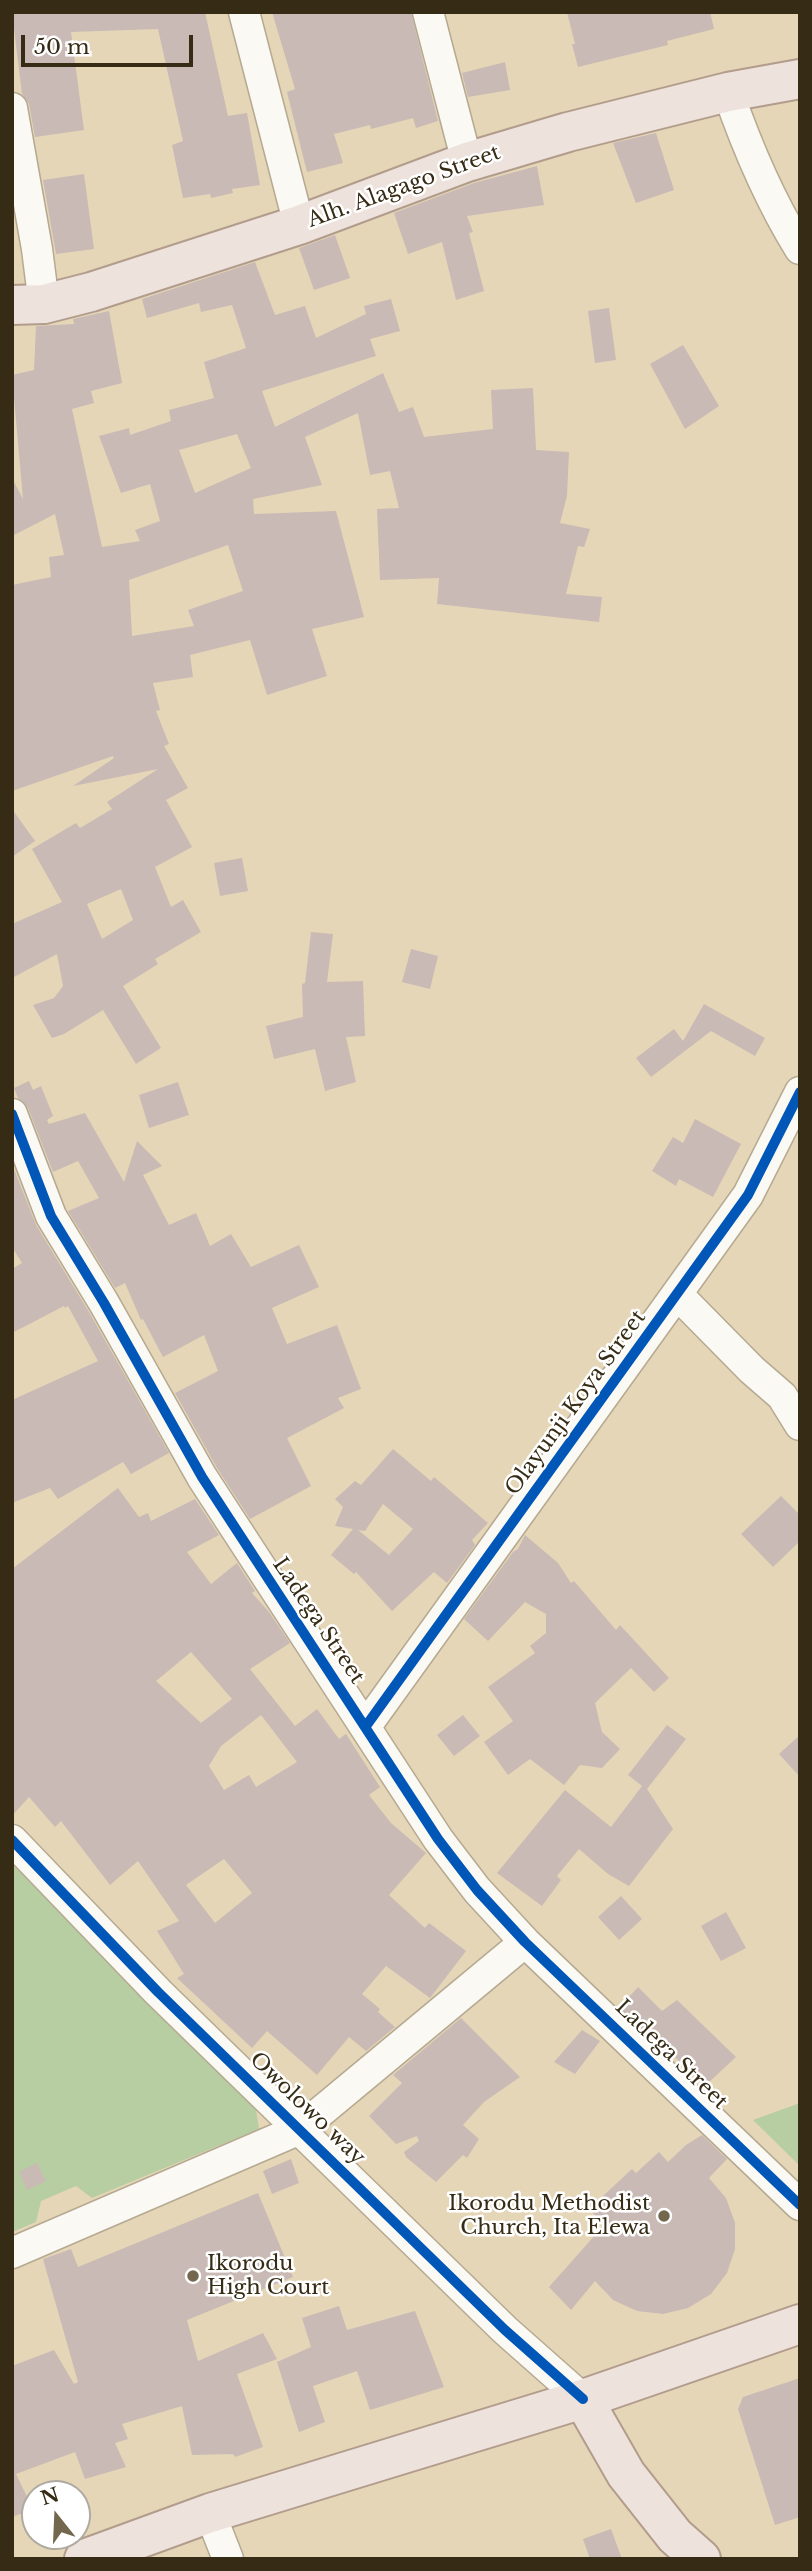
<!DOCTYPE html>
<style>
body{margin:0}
#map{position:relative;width:812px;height:2571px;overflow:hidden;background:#e5d6b7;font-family:"Libre Baskerville",serif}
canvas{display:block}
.frame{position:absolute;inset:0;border:14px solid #362b15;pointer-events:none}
.north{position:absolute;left:21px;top:2480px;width:70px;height:70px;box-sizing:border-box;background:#fff;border:2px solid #afaaa1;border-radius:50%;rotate:342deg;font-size:19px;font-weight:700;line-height:28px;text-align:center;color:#362b15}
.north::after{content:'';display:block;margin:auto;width:24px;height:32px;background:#73674e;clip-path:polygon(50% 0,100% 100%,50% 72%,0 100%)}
.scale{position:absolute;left:21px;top:35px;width:172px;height:32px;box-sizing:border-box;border:4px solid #362b15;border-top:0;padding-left:9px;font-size:21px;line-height:24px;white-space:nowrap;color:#362b15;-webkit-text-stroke:5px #fff;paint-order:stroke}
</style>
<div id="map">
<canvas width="812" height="2571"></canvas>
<div class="frame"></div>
<div class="north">N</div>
<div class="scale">50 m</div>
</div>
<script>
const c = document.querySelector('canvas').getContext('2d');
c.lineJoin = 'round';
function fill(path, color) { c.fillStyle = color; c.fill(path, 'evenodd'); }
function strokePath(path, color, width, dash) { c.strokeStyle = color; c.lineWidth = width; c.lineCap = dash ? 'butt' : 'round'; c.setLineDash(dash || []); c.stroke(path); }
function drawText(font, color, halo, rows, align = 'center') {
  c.font = font + ' "Libre Baskerville",serif'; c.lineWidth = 5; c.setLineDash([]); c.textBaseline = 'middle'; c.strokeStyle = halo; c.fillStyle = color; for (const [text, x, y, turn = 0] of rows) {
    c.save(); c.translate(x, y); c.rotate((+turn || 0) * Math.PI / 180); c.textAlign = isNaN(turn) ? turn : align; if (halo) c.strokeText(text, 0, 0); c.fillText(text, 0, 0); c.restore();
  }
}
const green = new Path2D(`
 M12 1863 256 2110 259 2129 92 2198 76 2186 41 2201 36 2222 12 2232Z
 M800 2103V2166L753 2120Z`);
const building = new Path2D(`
 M12 12H205L228 116 247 113 260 185 232 189 233 193 211 198 210 194 183 198 172 145 183 141 158 29 71 32 84 130 35 137 29 104 22 94Z
 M272 12H411L438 121 416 128 413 118 371 129 370 125 334 134 343 163 307 172 287 92 295 89Z
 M567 12H710L714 29 667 41 668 45 578 67 572 44H575Z
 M505 62 510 90 468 97 462 73Z
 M656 133 674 190 636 203 613 143Z
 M537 166 544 205 467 216 473 232 469 233 484 291 456 300 442 242 408 254 394 213 474 183Z
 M84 174 94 249 56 254 43 180Z
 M335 235 350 278 314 290 299 248Z
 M255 262 275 315 305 306 316 338 366 314 364 306 391 299 400 331 370 339 376 356 262 391 275 427 383 373 399 412 413 407 424 437 493 429 491 390 533 388 536 450 569 452 567 496 560 523 590 529 584 547 578 546 566 594 602 597 599 622 437 604 439 578 380 580 377 509 399 508 390 471 370 475 358 413 305 437 322 485 253 499 254 514 336 511 364 617 312 629 327 676 267 695 250 640 190 655 193 677 153 683 160 710 156 711 169 744 164 746 188 788 166 800 192 847 155 867 171 907 183 900 201 932 155 959 158 964 123 986 161 1048 136 1064 103 1010 64 1034 52 1038 33 1005 54 998 63 986 57 954 12 978V924L62 902 32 849 76 823 80 828 112 809 107 802 158 769 73 786 114 758 113 756 12 791V585L51 577 49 557 64 555 55 514 12 536V478L23 499 12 375 34 370 36 326 74 324 73 319 109 311 122 383 91 391 94 403 72 409 102 547 140 541 135 530 160 521 150 484 121 493 99 436 129 428 130 435 171 421 169 410 214 398 204 362 246 348 232 305 201 312 199 303 147 318 142 299ZM237 434 251 468 195 493 179 450ZM228 545 243 591 188 610 194 626 132 636 129 580ZM121 889 133 920 102 939 87 904Z
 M609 308 616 360 595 363 588 311Z
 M683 345 719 406 685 429 650 364Z
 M12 809 35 841 12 857Z
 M242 858 248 891 220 896 214 863Z
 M311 932 333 934 327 982 363 981 365 1036 346 1037 356 1082 325 1091 315 1049 274 1059 266 1026 303 1017 302 984 305 983Z
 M411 949 438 956 430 989 402 982Z
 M704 1004 765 1038 755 1056 711 1031 651 1077 636 1058 674 1029 683 1041Z
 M29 1081 33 1090 41 1086 53 1116 47 1120 49 1124 85 1113 124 1182 137 1141 162 1166 143 1175 169 1225 196 1213 210 1246 231 1234 251 1267 299 1245 319 1287 272 1308 287 1344 337 1325 361 1389 338 1398 344 1408 287 1438 311 1486 250 1519 217 1468 175 1393 218 1371 204 1335 163 1357 143 1319 141 1320 125 1283 115 1288 68 1211 99 1198 78 1161 53 1172 28 1108 18 1098 14 1088Z
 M178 1082 189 1115 149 1128 139 1095Z
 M695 1119 741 1144 713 1197 679 1179 676 1186 652 1171 673 1137 683 1143Z
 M12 1164 36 1225 89 1312 169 1453 131 1474 123 1462 58 1499 50 1488 12 1503V1400L98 1361 68 1306 65 1308 64 1306 12 1333V1269L22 1263 12 1247Z
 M393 1449 431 1481 434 1477 488 1523 472 1540 475 1545 447 1583 434 1572 392 1611 356 1572 354 1574 331 1555 353 1529 335 1526 343 1507 335 1499 355 1481 361 1485ZM383 1504 413 1529 389 1555 358 1530 365 1531Z
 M118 1488 139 1517 148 1513 151 1521 195 1499 219 1535 187 1552 211 1584 237 1563 255 1591 252 1593 269 1612 290 1643 250 1669 295 1726 317 1709 339 1739 346 1734 380 1787 369 1795 391 1823 426 1853 389 1895 425 1928 429 1923 466 1951 430 1998 386 1966 362 1994 380 2009 378 2012 395 2027 366 2051 349 2037 317 2075 267 2031 252 2048 177 1978 184 1974 157 1931 179 1921 138 1861 110 1885 61 1821 55 1827 29 1797 12 1816V1569ZM191 1652 232 1699 201 1723 156 1681ZM261 1715 297 1762 256 1787 249 1775 224 1790 209 1766 221 1746ZM224 1859 252 1893 215 1923 186 1885Z
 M781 1496 800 1515V1541L773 1567 741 1534Z
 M525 1535 558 1563 571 1583 574 1581 616 1630 620 1625 669 1678 654 1692 631 1668 595 1703 602 1732 620 1749 602 1768 580 1765 564 1785 530 1759 508 1775 484 1742 513 1721 488 1687 535 1653 530 1646 546 1633V1614L525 1602 488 1641 464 1619 513 1552 518 1549Z
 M463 1715 480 1736 454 1756 437 1735Z
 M667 1725 686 1739 647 1789 673 1829 629 1886 608 1874 579 1849 557 1876 561 1880 542 1906 497 1873 565 1790 611 1827 642 1786 628 1775Z
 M800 1735V1777L779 1754Z
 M621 1896 642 1919 619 1940 598 1917Z
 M726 1912 746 1948 721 1961 701 1926Z
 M638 1987 662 2011 677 2000 736 2057 707 2084 648 2035 619 2008Z
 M461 2018 520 2077 484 2102 463 2125 479 2139 467 2158 463 2155 436 2182 406 2157 404 2152 419 2141 417 2136 396 2144 369 2116 402 2083 393 2075Z
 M582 2030 600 2041 575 2074 554 2062Z
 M702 2135 727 2159 709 2178 726 2198 735 2223V2249L727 2273 711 2294 688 2308 663 2314 637 2311 613 2300 595 2281 571 2310 549 2287 604 2225 589 2209 632 2169 636 2173 659 2152 668 2162 686 2145Z
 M291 2159 299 2183 272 2194 263 2171Z
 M37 2163 46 2181 27 2190 19 2172Z
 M258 2193 293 2277 187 2320 198 2361 263 2333 277 2359 237 2374 263 2447 235 2457 233 2454 192 2455 182 2406 122 2424 128 2439 115 2443 126 2467 85 2479 75 2452 16 2474 33 2509 12 2517V2366L54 2350 74 2384 78 2382 43 2259 71 2249 78 2267Z
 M339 2306 347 2330 415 2311 444 2387 370 2410 357 2371 313 2386 325 2422 299 2432 277 2362 311 2347 302 2318Z
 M800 2378V2517L775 2525 738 2409 743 2397Z
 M611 2529 622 2559H590L583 2539Z`);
const minor = new Path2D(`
 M244 12 299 225
 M428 12 467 162
 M728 92C747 147 769 199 800 249
 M12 108 37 249 44 304
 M12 1114 51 1216 104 1303 202 1477 438 1839 477 1890 525 1942 800 2205
 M678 1295 752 1370 782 1396 800 1425
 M366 1726 748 1195 800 1092
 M12 1840 158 1992 505 2330 583 2399
 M12 2253 300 2129 525 1942
 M210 2513 228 2559`);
const major = new Path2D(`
 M12 305 44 304 91 292 299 225 467 162 568 132 728 92 800 79
 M583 2399 626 2474 675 2536 701 2559
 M84 2559 210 2513 583 2399 800 2324`);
const cycleway = new Path2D(`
 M12 1114 51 1216 104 1303 202 1477 438 1839 477 1890 525 1942 800 2205
 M366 1726 748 1195 800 1092
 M12 1840 158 1992 505 2330 583 2399`);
const markers = [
 [664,2216,7,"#73674e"],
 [193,2276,7,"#73674e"]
];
const streetNames = [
 ["Alh. Alagago Street",404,187,-20],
 ["Olayunji Koya Street",576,1403,-54],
 ["Ladega Street",318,1621,56],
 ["Ladega Street",671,2055,44],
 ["Owolowo way",307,2109,44]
];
const poiNames = [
 ["Ikorodu Methodist",650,2204],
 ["Church, Ita Elewa",650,2228],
 ["Ikorodu",207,2264,"left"],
 ["High Court",207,2288,"left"]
];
fill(green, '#b7cda2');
fill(building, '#c9bab5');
strokePath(minor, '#b5a991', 33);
strokePath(major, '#b29c8c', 42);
strokePath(minor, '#fbf9f4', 30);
strokePath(major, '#eee2dd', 38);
strokePath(cycleway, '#0057b8', 10);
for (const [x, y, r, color] of markers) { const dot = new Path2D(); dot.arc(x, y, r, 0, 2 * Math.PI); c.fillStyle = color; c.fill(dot); strokePath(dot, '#fff', 2.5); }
drawText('21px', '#362b15', '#fff', streetNames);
drawText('21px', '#362b15', '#fff', poiNames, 'right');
</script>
